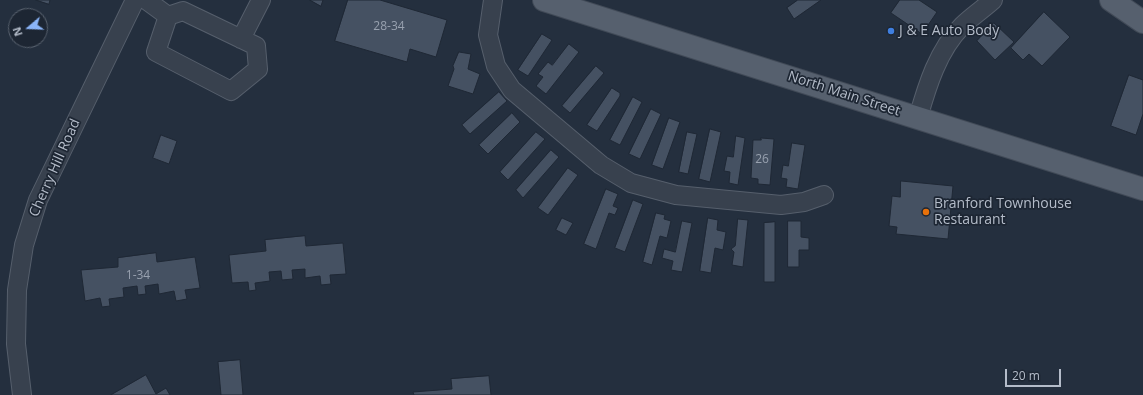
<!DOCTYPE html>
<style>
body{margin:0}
#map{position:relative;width:1143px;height:395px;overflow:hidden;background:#242f3e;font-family:"Open Sans",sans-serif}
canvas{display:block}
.north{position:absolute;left:8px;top:8px;width:40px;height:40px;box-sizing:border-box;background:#1d2633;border:1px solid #59626f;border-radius:50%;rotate:251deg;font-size:11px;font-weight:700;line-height:16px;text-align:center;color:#b4bcc9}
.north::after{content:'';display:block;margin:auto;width:14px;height:18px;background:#8ab4f8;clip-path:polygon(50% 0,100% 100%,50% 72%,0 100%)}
.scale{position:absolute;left:1005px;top:369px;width:56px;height:18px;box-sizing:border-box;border:2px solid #b4bcc9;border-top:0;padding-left:5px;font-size:12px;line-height:14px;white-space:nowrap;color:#b4bcc9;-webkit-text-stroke:3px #1d2633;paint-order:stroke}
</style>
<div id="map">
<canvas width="1143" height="395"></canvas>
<div class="north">N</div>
<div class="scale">20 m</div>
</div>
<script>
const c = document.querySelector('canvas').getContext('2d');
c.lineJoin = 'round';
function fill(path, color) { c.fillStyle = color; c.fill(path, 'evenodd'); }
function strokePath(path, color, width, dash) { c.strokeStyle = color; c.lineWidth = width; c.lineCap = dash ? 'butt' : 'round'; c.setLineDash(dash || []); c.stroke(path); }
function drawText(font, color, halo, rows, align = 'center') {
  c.font = font + ' "Open Sans",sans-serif'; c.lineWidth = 3.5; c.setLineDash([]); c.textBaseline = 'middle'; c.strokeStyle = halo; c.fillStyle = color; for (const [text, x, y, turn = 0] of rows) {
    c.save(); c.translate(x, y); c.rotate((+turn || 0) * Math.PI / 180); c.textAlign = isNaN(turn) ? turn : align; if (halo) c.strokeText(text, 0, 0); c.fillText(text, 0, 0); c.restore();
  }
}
const building = new Path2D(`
 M36 0H50L49 4Z
 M310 0H323L321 6Z
 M348 0H380L447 20 436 57 410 49 407 62 335 41Z
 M798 0H821L794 19 787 8Z
 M900 0H919L937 12 922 34 891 13Z
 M1044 12 1070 37 1042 66 1029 54 1023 60 1011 48Z
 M994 23 1014 42 995 60 977 41Z
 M542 34 552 40 528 76 518 70Z
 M569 44 579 52 546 94 536 86 543 77 538 74 548 62 552 65Z
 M459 52 471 54 468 69 480 74 473 94 448 86 454 69 453 66Z
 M596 66 604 73 570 113 562 106Z
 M1129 75 1143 80V114L1136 135 1111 126Z
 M612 88 620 93V96L597 131 587 125Z
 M499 92 507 101 470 134 462 125Z
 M633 97 642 102 620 145 610 140Z
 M651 109 661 114 640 159 629 154Z
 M512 113 520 122 488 154 479 145Z
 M669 118 680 122 663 169 652 165Z
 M710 129 721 132 710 182 699 179Z
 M536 132 545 139 508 180 500 172Z
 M687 132 697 134 688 174 679 172Z
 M161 135 177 141 169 164 153 158Z
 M736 136 745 138 738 185 729 183 730 172 724 171 727 156 733 157Z
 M761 138 774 139 770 185 758 184V179L751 178 753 140H761Z
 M792 143 805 145 798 189 786 187 787 179 781 178 783 165 788 166Z
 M551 150 559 157 523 198 516 190Z
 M568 168 578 175 548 215 538 208Z
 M901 181 953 186 948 239 896 234 897 227 889 226 892 196 900 197Z
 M606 189 618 194 613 206 618 208 615 215 609 213 596 249 584 244Z
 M633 200 643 204 625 252 615 248Z
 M656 213 665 215 664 219 671 221 667 238 660 236 652 265 643 262Z
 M562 218 573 223 566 235 556 230Z
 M708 218 718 220 717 230 726 232 723 250 715 248 711 273 700 271Z
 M738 219 748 220 743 267 732 265 734 252 731 249 735 246Z
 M682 221 692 223 682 272 671 270 673 261 662 258 664 249 675 252Z
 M788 221H801V237L809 238V250H799V267H788Z
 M775 222V282H764V223Z
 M305 236 306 246 343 243 346 274 330 275 331 284 321 285 320 276 305 278V269L292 270 293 279 282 280 281 271 269 272 270 281 255 283 256 290 249 291 248 282 232 283 229 255 266 251 265 240Z
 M156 253 157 262 195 257 200 288 185 290 187 299 176 301 174 291 159 294 158 284 145 286 146 294 138 295 137 286 123 288 124 297 109 299 110 306 102 307 100 298 85 301 81 270 118 267V258Z
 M240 360 243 395H221L218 362Z
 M146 375 156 394 166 388 170 395H111Z
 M489 376 491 395H414L413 392 452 389 451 379Z`);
const minor = new Path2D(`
 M146 0 168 16
 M493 0 488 35 496 66 512 90 601 165 631 183 676 195 781 205 804 202 824 195
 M183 11 256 46 258 69 231 91 156 52 168 16Z
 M241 39 261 0
 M918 118C927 86 938 50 962 26 971 17 983 9 993 0
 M22 395 16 344 17 290 24 245 38 200 135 0`);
const major = new Path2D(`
 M544 0 1143 189
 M1111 0 1143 22`);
const markers = [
 [891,31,4,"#3f7fe0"],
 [926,212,4,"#e8710a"]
];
const numberNames = [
 ["28-34",389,27],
 ["26",762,160],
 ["1-34",138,276]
];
const poiNames = [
 ["J & E Auto Body",899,31],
 ["Branford Townhouse",934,204],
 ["Restaurant",934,220]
];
const streetNames = [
 ["North Main Street",844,94,18],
 ["Cherry Hill Road",55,168,-66]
];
fill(building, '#455162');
strokePath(building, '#1f2835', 1);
strokePath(minor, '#565f6c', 20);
strokePath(major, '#414a57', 24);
strokePath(minor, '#38414e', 18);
strokePath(major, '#56606e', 22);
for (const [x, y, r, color] of markers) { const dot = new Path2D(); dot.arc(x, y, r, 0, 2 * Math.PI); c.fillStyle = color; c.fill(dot); strokePath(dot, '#1d2633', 1.5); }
drawText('12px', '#98a1af', null, numberNames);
drawText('14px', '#b4bcc9', '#1d2633', poiNames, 'left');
drawText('14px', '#b4bcc9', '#1d2633', streetNames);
</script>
